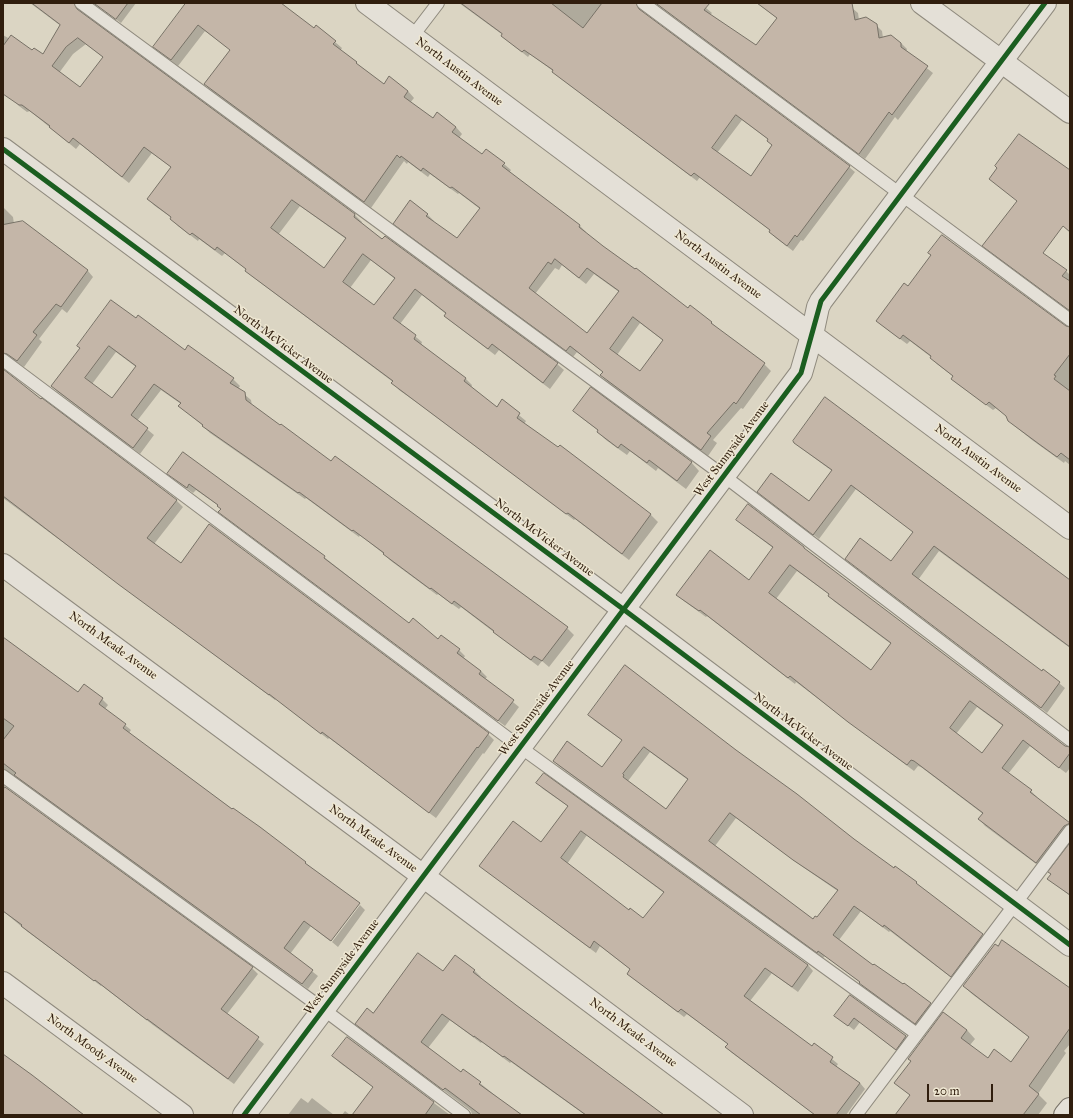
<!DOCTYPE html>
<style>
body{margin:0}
#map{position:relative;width:1073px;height:1118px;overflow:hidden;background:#dbd5c3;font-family:"IM FELL Great Primer",serif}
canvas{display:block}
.frame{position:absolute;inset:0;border:4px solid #301e0e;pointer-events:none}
.scale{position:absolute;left:927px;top:1084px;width:66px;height:18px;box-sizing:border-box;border:2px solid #301e0e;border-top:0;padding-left:5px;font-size:12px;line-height:14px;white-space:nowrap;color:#301e0e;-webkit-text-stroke:3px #eee7d2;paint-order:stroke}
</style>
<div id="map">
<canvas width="1073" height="1118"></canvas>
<div class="frame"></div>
<div class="scale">20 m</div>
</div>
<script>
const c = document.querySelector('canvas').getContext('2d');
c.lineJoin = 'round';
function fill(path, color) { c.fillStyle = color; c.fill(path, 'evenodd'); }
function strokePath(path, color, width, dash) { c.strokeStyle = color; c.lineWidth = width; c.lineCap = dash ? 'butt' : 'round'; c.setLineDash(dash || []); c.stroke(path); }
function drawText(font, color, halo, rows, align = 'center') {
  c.font = font + ' "IM FELL Great Primer",serif'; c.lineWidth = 3; c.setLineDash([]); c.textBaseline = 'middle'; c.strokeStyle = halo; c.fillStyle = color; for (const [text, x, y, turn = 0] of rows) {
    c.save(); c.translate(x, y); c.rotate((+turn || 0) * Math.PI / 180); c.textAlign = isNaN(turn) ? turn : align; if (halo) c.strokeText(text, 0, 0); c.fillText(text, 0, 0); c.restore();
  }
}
const shadow = new Path2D(`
 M30 3H68L355 215 362 222 361 224 383 240 557 364 564 370 550 389 499 350 495 355 452 322 445 315 446 314 422 295 400 324 422 342 421 345 466 379 472 385 471 388 497 408 502 401 526 421 524 424 558 449 560 446 651 515 658 522 629 560 575 519 574 520 419 404 399 390 393 382 253 277 246 271 247 270 225 253 222 256 199 239 198 241 178 226 172 218 155 206 148 199 172 168 152 153 129 183 80 144 76 149 30 111 27 112 19 106 3 88V35L32 52 44 56 61 26ZM86 44 104 58 80 88 59 73 73 54ZM300 206 346 239 324 269 278 235ZM371 260 395 279 374 307 350 288Z
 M93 3H136L121 23Z
 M187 3H278L314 29 335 42 342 48 340 51 384 85 408 91 414 98 410 103 433 120 456 127 462 134 459 138 483 156 504 164 511 170 509 173 580 226 586 232 585 234 688 309 711 322 718 330 764 364 771 371 743 409 741 408 713 440 717 443 708 456 608 382 601 375 603 372 577 352 573 357 401 230 427 214 434 221 433 222 457 240 480 209 459 193 458 194 430 174 428 177 408 162 407 164 404 161 371 208 212 91 205 84 231 50 205 31 178 66 161 53 154 47ZM562 265 586 284 594 274 619 292 587 334 535 294 555 268 559 270ZM640 323 664 341 641 372 617 355Z
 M459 3H645L643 4 641 9 643 13 849 167 855 172 803 241 801 240 793 251 776 238 770 232 771 231 700 177 697 181 559 77 553 71 530 54 528 57 508 41 503 35ZM742 120 769 140 768 141 773 146 751 177 717 153Z
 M655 3H700L712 13 710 15 757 46 778 19 757 3H846L858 13 859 20 876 25 882 31 883 38 901 43 907 49 906 52 933 73 898 120 895 117 865 159Z
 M3 207 13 217 14 224 22 222 88 271 93 277 67 313 62 309 39 339 42 342 24 367 10 358 3 362Z
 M990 252 1066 271 1070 275 1069 282 1070 283V311Z
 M909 287 1070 328V465L1065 461 1064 463 1032 440 1016 427 1009 420 1008 417 996 408 993 410 959 385 952 379 954 377 937 364 931 357 910 341 907 344 884 327 877 321Z
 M111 302 185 351 188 346 233 379 240 386 238 389 251 400 252 406 567 628 574 635 549 667 542 661 538 666 461 607 459 609 438 594 437 595 391 561 384 554 360 535 359 537 306 498 305 499 210 433 203 426 180 406 181 404 161 390 137 421 154 435 140 454 59 393 52 386 81 349ZM116 352 136 367 112 400 92 384Z
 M3 371 177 501 183 507 154 544 182 564 209 525 488 734 494 740 484 754 483 753 436 818 329 738 328 739 276 699 275 700 126 589 3 498Z
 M575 411 691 462 699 471 686 489 658 468 656 471 630 451 627 455 606 440 598 432 599 431 583 419Z
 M795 442 1070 581V648L939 551 918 580 1042 673 1044 671 1065 688 1047 713 846 559 891 563 914 532 856 489 819 539 764 497 809 502 832 471 801 448Z
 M183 453 324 557 409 624 459 650 465 656 463 659 481 671 487 677 485 679 519 707 505 726 226 518 219 506 196 490 193 493 175 480 169 474Z
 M737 520 804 548 809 553 1065 747 1070 749V768L1066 773 1030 746 1008 774 1031 791 1037 797 1036 798 1070 824V833L1043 869 985 826 979 819 983 814 921 767 918 766 914 771 796 682 795 684 707 616 706 617 684 601 678 595 749 581 773 548 744 526ZM797 571 830 595 829 596 835 602 891 644 871 671 776 599ZM977 707 1003 726 982 754 956 734Z
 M3 638 78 693 84 685 102 699 108 705 105 709 131 730 129 733 359 903 330 941 311 926 290 954 318 976 308 989 14 776 10 774 3 777Z
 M589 715 854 840 982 935 988 941 957 982 890 931 889 932 861 911 839 940 873 967 930 1004 936 1010 922 1029 866 989 861 983 825 956 823 958 560 767 554 761 603 768 623 741 595 721ZM650 752 688 780 666 810 628 781ZM736 818 800 865 839 892 817 919 813 921 715 846Z
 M538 783 808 965 813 971 798 992 772 973 750 1001 812 1047 814 1044 838 1064 836 1067 860 1083 865 1089 846 1115H815L732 1053 726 1047 728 1044 687 1014 684 1017 634 979 628 974 631 970 600 946 596 953 486 871 542 843 569 807 543 789ZM587 835 664 893 644 920 629 911 567 864Z
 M3 786 252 968 258 974 227 1014 264 1044 234 1084 153 1025 101 985V986L28 932 3 911Z
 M1070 845V896L1049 879Z
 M360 905 365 910 338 947 332 942Z
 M455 957 475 971 481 977 480 979 660 1115H585L511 1062 510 1063 482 1042 481 1043 450 1020 428 1048 461 1073 480 1083 519 1115H472L471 1111 363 1030 356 1023 443 973Z
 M964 986 1070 990V1044L1064 1051 1066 1053 1038 1094 1047 1103 1038 1115H897L911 1096 896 1083 967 1030 975 1039 970 1045 989 1059 1011 1063 1030 1038 972 994Z
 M850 996 911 1041 901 1054 860 1022 854 1030 836 1016Z
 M347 1038 450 1115H353L374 1088 340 1063 334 1056Z
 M301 1098 308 1103 312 1098 334 1115H288Z
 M345 1111 350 1115H342Z`);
const building = new Path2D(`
 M32 3H74L77 9 355 214 354 217 382 239 385 236 558 363 543 383 492 344 488 349 444 316 446 313 415 289 393 318 416 335 414 339 466 378 464 381 497 407 502 399 520 413 517 418 558 447 560 445 651 514 622 554 568 513 566 514 411 398 391 383 393 381 245 271 246 269 217 247 215 250 192 233 190 235 170 219 171 217 147 199 171 167 144 147 122 177 73 138 69 143 49 127 50 126 22 105H19L3 94V46L11 35 32 50 34 48 43 54 60 25ZM78 38 103 57 80 87 52 66 66 47ZM292 200 346 238 324 268 271 228ZM363 254 395 278 374 305 343 282Z
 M94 3H128L116 19Z
 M186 3H281L314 28 316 25 336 41 333 44 357 62 356 63 384 84 389 76 408 91 404 97 433 118 437 112 456 127 452 132 482 154 486 149 505 163 502 166 580 225 579 227 603 246 635 269 636 268 688 308 690 305 712 322 711 323 765 363 736 404 734 402 707 433 711 436 701 450 600 375 603 372 570 346 566 351 393 224 410 200 428 214 426 216 457 238 480 208 452 187 450 188 423 168 421 171 401 156 400 158 397 155 364 202 204 84 230 50 198 25 171 60 153 47ZM555 259 579 278 587 268 619 291 587 333 529 288 548 262 551 264ZM633 317 663 340 640 371 610 349Z
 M461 3H551L583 28 602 3H636L639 9 850 166 797 237 795 235 787 246 769 232 770 230 694 173 691 176 552 72 553 70 524 50 522 52 501 36 502 34ZM736 115 768 139 767 141 772 145 751 176 712 148Z
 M656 3H710L704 10 756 45 777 18 757 3H852L855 20 866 17 877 24 879 38 891 35 901 43V47L928 66 892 115 889 112 859 154Z
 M1019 134 1070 170V232L1063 226 1043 253 1067 270 1062 276 1070 281V311L982 246 1017 201 989 179 997 168 995 166Z
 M23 221 88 270 61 307 56 304 33 332 37 335 17 361 7 354 3 353V225Z
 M942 235 1066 326 1070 327V354L1054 375 1056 376 1054 379 1070 391V460L1061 453 1057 457 1039 444 1008 421 1006 416 989 402 986 405 951 379 953 376 930 358 931 356 903 335 900 339 876 321 904 283 908 286 931 255 928 253Z
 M111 300 136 318 138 315 185 350 188 345 234 378 230 383 245 392 246 400 280 425 281 424 331 461 335 456 568 627 542 661 534 656 531 660 493 632 494 631 454 601 452 604 431 588 430 589 383 554 384 553 353 530 352 531 299 492 298 493 202 426 203 425 178 406 181 403 154 384 131 415 148 428 133 448 51 386 80 348 77 346ZM109 346 136 366 112 398 85 378Z
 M3 369 41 399 42 398 177 500 147 538 181 563 209 524 489 733 478 748 477 747 429 813 322 732 321 734 269 694V695L118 584 3 496Z
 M591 387 692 462 677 481 649 460 647 463 621 444 618 448 597 432 598 430 573 411Z
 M825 397 1070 580V647L934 546 912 574 1042 671 1043 669 1060 682 1041 708 845 559 860 538 891 561 913 532 851 485 813 535 757 492 771 473 809 501 832 470 794 443 793 441Z
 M183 452 325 556 324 558 409 623 413 618 438 639 441 635 460 649 457 653 481 671 479 674 514 700 498 721 218 512 221 509 217 506 218 505 189 484 187 488 167 474Z
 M748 504 804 547V548L1065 746 1070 747V753L1059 768 1023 740 1002 768 1032 790 1030 792 1070 823 1064 826 1036 863 978 819 983 813 914 761 911 760 907 765 848 722 790 676 788 678 700 610 699 611 676 595 710 550 749 580 773 547 736 520ZM790 565 829 594 828 596 891 643 871 670 769 593ZM970 701 1003 725 982 753 950 728Z
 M3 637 78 692 84 684 103 698 99 704 126 724 123 728 232 809 233 808 260 827 306 862 305 863 360 903 331 941 304 921 284 948 313 970 302 984 14 775 16 773 3 763V740L14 726 3 718Z
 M625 665 736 750 797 794 854 839 894 868 895 866 917 882 916 883 983 934 951 977 884 925 883 927 854 906 833 935 873 965 874 964 903 984 904 983 931 1003 915 1024 859 983 860 982 818 951 817 953 553 761 567 741 602 767 622 740 588 715ZM644 747 688 779 666 809 623 777 624 775 623 774ZM730 813 793 860 838 890 817 917 815 916 813 919 709 841Z
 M544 773 808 965 792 987 765 968 744 996 812 1046 814 1043 833 1057 830 1062 860 1083 836 1115H815L725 1047 728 1044 681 1009 678 1012 627 974 630 969 594 941 590 948 479 866 513 821 541 842 568 806 536 783ZM581 831 664 892 643 918 630 908 629 910 561 858Z
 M5 787 253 967 221 1009 259 1037 228 1079 147 1019V1020L95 980 94 981 21 926 22 925 3 911V790Z
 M1070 843V895L1047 879 1051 874 1048 872Z
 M1002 940 1070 988V1028L1029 1086 1039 1094 1023 1115H895L910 1095 894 1083 911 1061 908 1059 943 1012 967 1030 961 1038 988 1058 994 1049 1011 1062 1029 1037 963 986 995 944 998 946Z
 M418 953 443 971 455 955 475 970 473 972 516 1005 664 1115H586L504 1056 503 1057 474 1036V1037L442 1014 421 1042 461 1072 463 1069 481 1082 479 1084 522 1115H481L445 1088 443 1090 355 1024 367 1008 373 1013Z
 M850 995 906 1036 896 1050 854 1018 848 1026 834 1016Z
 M347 1037 434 1102 425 1115H352L373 1087 332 1056Z
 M3 1054 32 1075 84 1115H3Z`);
const service = new Path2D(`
 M81 3 724 476 1070 740
 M643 3 1070 320
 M412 37 438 3
 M3 360 520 747 917 1034
 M3 776 323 1009 464 1115
 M856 1115 1070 831`);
const minor = new Path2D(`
 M922 3 1070 112
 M3 149 623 609 1070 945
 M3 565 423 876 742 1115
 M3 983 182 1115
 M244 1115 801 373 812 335`);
const tertiary = new Path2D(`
 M367 3 1070 528
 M812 335 818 307 821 301 1045 3`);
const secondary = new Path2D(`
 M1065 1115 1070 1109`);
const cycleway = new Path2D(`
 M3 149 623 609 1070 945
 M244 1115 801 373 821 301 1045 3`);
const streetNames = [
 ["North Austin Avenue",459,72,37],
 ["North Austin Avenue",718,265,37],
 ["North McVicker Avenue",283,345,37],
 ["West Sunnyside Avenue",732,449,-53],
 ["North Austin Avenue",978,459,37],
 ["North McVicker Avenue",544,538,37],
 ["North Meade Avenue",113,646,36],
 ["West Sunnyside Avenue",537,708,-53],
 ["North McVicker Avenue",803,732,37],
 ["North Meade Avenue",373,839,36],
 ["West Sunnyside Avenue",342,967,-53],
 ["North Meade Avenue",633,1033,37],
 ["North Moody Avenue",92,1049,36]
];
fill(shadow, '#0003');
fill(building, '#c4b6a8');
strokePath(building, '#777166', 1);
strokePath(service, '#8f8a7e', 14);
strokePath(minor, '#8f8a7e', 24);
strokePath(tertiary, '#8f8a7e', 24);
strokePath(secondary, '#777166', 24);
strokePath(service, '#e4e0d7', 12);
strokePath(minor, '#e4e0d7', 22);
strokePath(tertiary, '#e4e0d7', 22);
strokePath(secondary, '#e4e0d7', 22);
strokePath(cycleway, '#1b5e20', 5);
drawText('12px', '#301e0e', '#eee7d2', streetNames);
</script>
